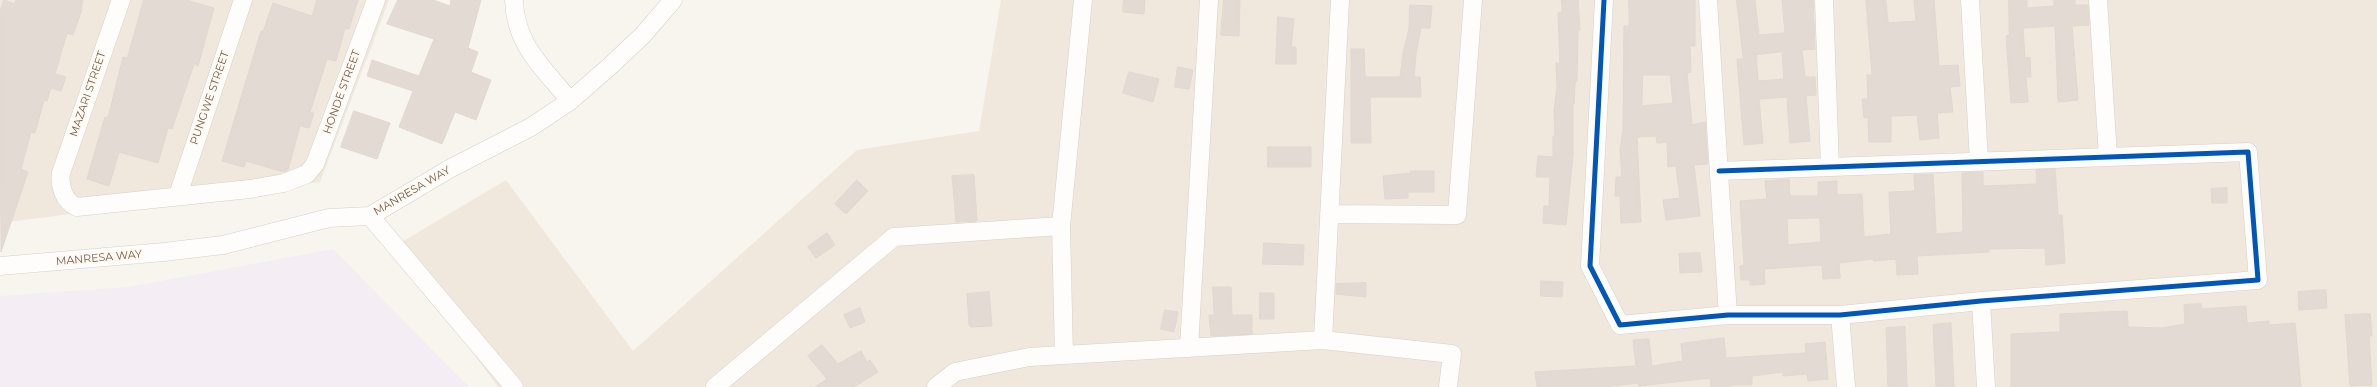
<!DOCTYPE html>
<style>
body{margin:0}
canvas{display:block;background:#f8f4ee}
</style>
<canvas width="2377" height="387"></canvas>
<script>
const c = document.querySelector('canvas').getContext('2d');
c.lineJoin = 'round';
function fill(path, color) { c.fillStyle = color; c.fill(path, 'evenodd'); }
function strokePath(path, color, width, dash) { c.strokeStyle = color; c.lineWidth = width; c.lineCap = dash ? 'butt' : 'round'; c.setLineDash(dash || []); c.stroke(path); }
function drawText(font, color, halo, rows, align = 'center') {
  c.font = font + ' Montserrat,sans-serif'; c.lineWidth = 4; c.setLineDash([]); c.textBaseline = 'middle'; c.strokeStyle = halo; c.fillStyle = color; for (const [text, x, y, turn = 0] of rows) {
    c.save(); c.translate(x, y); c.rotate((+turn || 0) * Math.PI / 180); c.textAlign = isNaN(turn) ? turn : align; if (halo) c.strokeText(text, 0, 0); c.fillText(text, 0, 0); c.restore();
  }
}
const residential = new Path2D(`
 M0 0H389L320 182 0 223Z
 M1001 0H2377V387H498L395 246 506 180 633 351 857 150 979 131Z`);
const education = new Path2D(`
 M333 249 469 387H0V296L129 287Z`);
const building = new Path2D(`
 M4 0 14 4 16 0H83L81 9H82L73 35 67 33 55 74 66 77 61 91 51 88 47 101 44 100 35 133 31 132 21 169 28 172 1 252 0 12Z
 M144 0H186L214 8 198 66 194 64 172 129 168 128 158 163 119 152 109 186 87 179 105 117 108 118 123 57 127 58Z
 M317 0H358L349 29 345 28 336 61 327 59 310 112 314 113 309 128 300 126 288 170 284 172 246 161 244 167 222 161 261 31 263 32 273 3 312 16Z
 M398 0H433L450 6 451 0H481L468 48 478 52 471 72 491 80 476 120 455 112 442 144 399 127 413 91 367 76 372 60 419 76 434 39 387 24Z
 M1124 0H1145L1144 14 1123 12Z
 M1224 0H1240L1239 36 1221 35Z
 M1562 0H1578L1580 30H1578L1577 81H1575L1574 104H1573V155L1566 225 1543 223 1544 206H1549L1550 177H1536L1538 156 1553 157V136H1555L1554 111 1557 87 1556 63H1560L1558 13 1562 12Z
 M1629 0H1695V46H1690L1691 72 1687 73 1692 125 1705 122 1708 164 1694 165 1700 216 1666 220 1663 200 1680 198 1676 166 1668 167 1667 142 1657 143 1656 136 1637 137 1641 222 1621 223 1620 196H1615L1616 177H1622L1620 150 1623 130 1624 26H1629ZM1643 75H1670L1673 103 1642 106Z
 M1737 0H1755L1759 35 1785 33 1782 0H1813L1815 49 1802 50 1805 77H1815L1816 95 1806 96 1810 141 1790 143 1787 97 1759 99 1763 143 1744 145 1737 59H1743ZM1782 52 1784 79 1758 81 1756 55Z
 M1886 0 1888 23 1916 21 1914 0H1934L1939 66 1958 65 1960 86 1950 87 1953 112 1937 113 1939 138 1920 140 1917 115 1891 116V142H1869L1868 117 1864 118 1862 99H1868L1867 75H1872L1866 1Z
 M2009 0H2027V8L2054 6V0H2075V5H2088L2089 25 2072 26 2078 100 2058 102 2055 26 2023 28 2025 58 2030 57 2031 77H2026L2028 102 2011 103 2006 36 2009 35Z
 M1410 5 1432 6 1430 28H1421L1416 54 1414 77H1420L1421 97H1370L1371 143H1351V49H1364L1365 77H1400L1403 53 1409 29Z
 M1278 17 1294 19 1291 47H1296V64H1276Z
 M1178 67 1193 70 1189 89 1175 87Z
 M1129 72 1159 79 1153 102 1123 93Z
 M354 111 390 123 377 159 341 147Z
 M1268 147H1311V167H1268Z
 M2055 169 2058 215H2062L2065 263 2046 265 2045 248 1989 249V252L1917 256 1918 274 1897 275 1896 259 1874 261 1873 259 1839 263 1840 278 1823 279 1822 265 1764 269 1765 284 1750 285V280H1741L1740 266 1744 265 1740 201 1767 199 1765 181 1789 179 1790 196H1818V182L1837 181V195L1862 194 1864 237 1891 234 1889 192 1915 191 1914 175 1933 174 1936 234 1963 232 1962 173 1983 172V186L2012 185 2037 184 2036 170ZM1820 218 1821 242 1788 245 1787 219Z
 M1411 171H1434V192H1408V198L1385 199 1383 176 1411 173Z
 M974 175 977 221 956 222 952 176Z
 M857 180 868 191 846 214 835 204Z
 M2227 188V203H2212L2211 189Z
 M827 233 835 245 816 258 808 247Z
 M1264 243 1304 245 1303 265 1263 264Z
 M1700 253 1702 272 1680 273 1679 254Z
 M1541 281 1563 282 1562 297 1541 296Z
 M1366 283V297L1336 294V284Z
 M1213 287H1231L1232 315H1252V334L1211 336 1209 315H1214Z
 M2326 290 2327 308 2299 310 2298 292Z
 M989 292 992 326 971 327 969 325 967 294Z
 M1260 293H1274V319H1260Z
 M2201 304 2202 309 2246 306 2247 323 2269 321V325L2295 323 2301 387H2011V334L2060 332V314L2127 311 2128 327 2162 328 2185 324 2184 305Z
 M860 308 865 322 850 328 844 315Z
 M1165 310 1178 312 1174 332 1161 329Z
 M2370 314 2372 336H2369L2372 385 2350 386 2345 315Z
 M1951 323 1954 387H1936L1933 325Z
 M1905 327 1907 387H1888L1886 328Z
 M1724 338 1726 358 1806 353 1805 344 1825 342 1828 379 1808 381 1807 374 1783 376V372L1752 376V385H1730V387H1711L1710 378 1639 386 1638 383 1604 387H1537L1535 372 1636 366 1633 340 1649 339 1652 366 1683 361 1681 344Z
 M822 345 838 364 861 351 867 362 870 360 878 372 854 387H815L827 379 808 356Z`);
const street = new Path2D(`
 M121 0 61 173C59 185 64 202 77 207L250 189 284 183 307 174 315 164 376 0
 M514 0C515 45 543 67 570 101
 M1604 0 1590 266 1620 325 1728 315H1840L1981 301 2258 280 2248 152 1719 171
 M1708 0 1728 315
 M1824 0 1830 167
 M1970 0 1979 161
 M2098 0 2108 156
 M178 195 243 0
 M1329 214 1457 215 1473 0
 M370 216 514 387
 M0 266 164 252 223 245 329 218 370 216 451 168 531 127 570 101 609 67 643 35 673 0
 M1981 301 1986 387
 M1840 315 1846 387
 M1323 340 1340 0
 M1189 348 1209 0
 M1064 355 1061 226 1083 0
 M715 387 894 237 1061 226
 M936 387 955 372 1029 357 1323 340 1452 354 1448 387`);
const cycleway = new Path2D(`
 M1604 0 1590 266 1620 325 1728 315H1840L1981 301 2258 280 2248 152 1719 171`);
const streetNames = [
 ["HONDE STREET",342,92,-70],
 ["MAZARI STREET",88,94,-71],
 ["PUNGWE STREET",210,98,-71],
 ["MANRESA WAY",412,191,-30],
 ["MANRESA WAY",99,258,-5]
];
fill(residential, '#f0e7dd');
fill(education, '#f5edf4');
fill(building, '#e2dad3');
strokePath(building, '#e0d8d1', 1);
strokePath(street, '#d5d0c9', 19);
strokePath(street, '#fefdfc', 18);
strokePath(cycleway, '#0057b8', 5);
drawText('11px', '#755e4f', '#fef9f1', streetNames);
</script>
